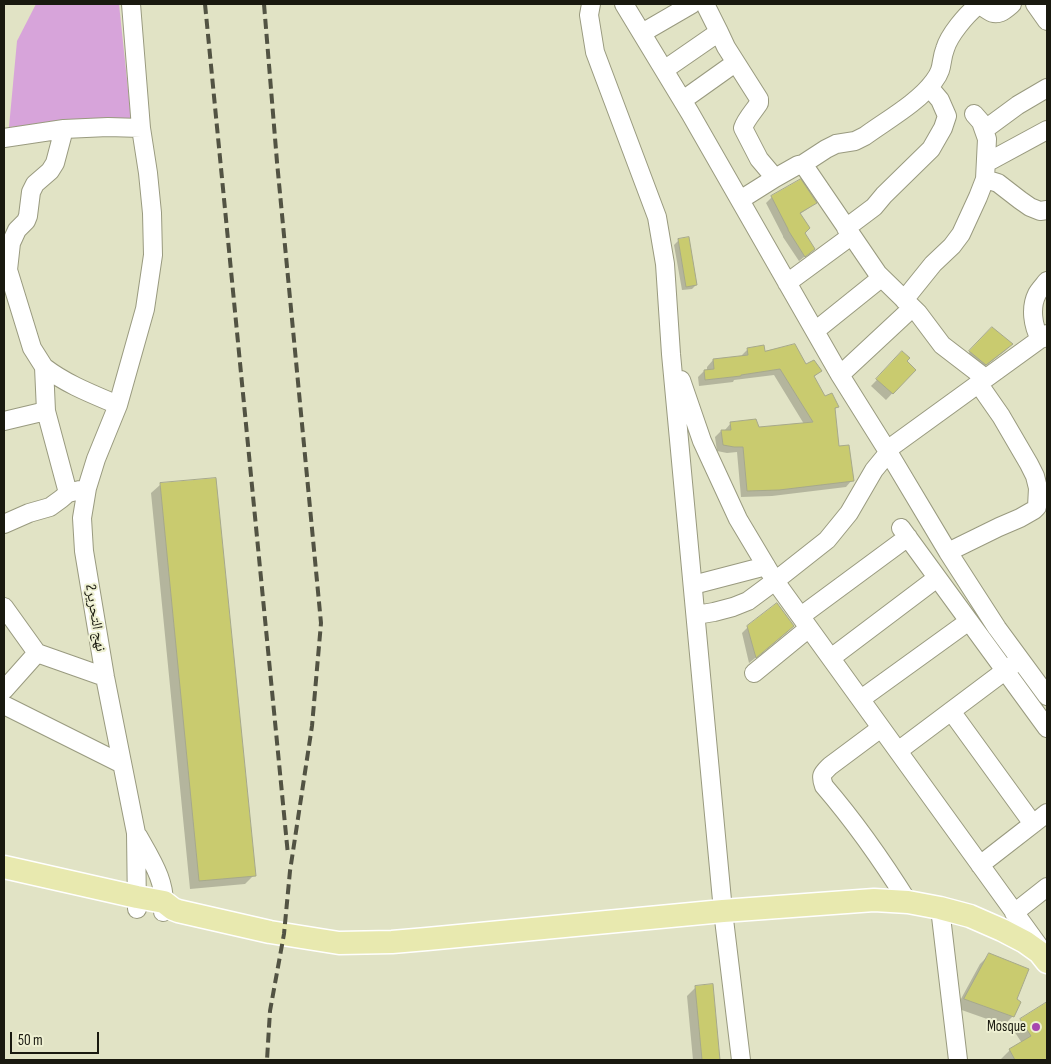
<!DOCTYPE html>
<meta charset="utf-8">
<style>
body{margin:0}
#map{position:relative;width:1051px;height:1064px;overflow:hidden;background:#e1e3c5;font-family:"Sofia Sans Condensed",sans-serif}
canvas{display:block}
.frame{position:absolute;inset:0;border:5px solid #19190f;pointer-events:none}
.scale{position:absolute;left:10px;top:1032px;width:89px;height:22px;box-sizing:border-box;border:2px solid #19190f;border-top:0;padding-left:6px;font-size:15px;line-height:18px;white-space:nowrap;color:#19190f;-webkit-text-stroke:4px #eef0d2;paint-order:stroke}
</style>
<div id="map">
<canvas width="1051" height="1064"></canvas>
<div class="frame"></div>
<div class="scale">50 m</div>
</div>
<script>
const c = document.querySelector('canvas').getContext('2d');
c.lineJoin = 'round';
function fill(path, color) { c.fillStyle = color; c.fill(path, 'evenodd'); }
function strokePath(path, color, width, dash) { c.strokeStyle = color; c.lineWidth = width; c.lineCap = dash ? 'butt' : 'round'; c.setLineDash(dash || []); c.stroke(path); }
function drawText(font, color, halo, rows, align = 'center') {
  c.font = font + ' "Sofia Sans Condensed","Noto Naskh Arabic",sans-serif'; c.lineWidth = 4; c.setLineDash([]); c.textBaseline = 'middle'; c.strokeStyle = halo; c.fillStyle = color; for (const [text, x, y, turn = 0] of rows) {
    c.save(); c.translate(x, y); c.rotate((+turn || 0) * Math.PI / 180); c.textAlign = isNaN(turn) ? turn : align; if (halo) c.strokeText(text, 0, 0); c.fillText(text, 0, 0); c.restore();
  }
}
const green = new Path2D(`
 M36 4H119L131 118 9 127 17 41Z`);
const shadow = new Path2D(`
 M772 197 815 203 809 208 800 214 808 254 799 261 783 237V236L766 203Z
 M678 241 696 285 692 289 682 290 674 245Z
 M992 329 1011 344 1005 351 979 371 964 358Z
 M748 349 764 353 820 371 814 377 825 398 838 406 834 410 838 448 852 480 846 487 772 496 741 497 737 452 727 453 717 451 715 437 721 431H725V430L731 423 758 428 804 424 774 375 734 380 733 382 699 386 698 377 704 371H707V367L713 360 742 357V355Z
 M903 353 905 361 914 370 886 400 871 386Z
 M160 485 254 875 245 884 190 889 151 493Z
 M792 626 786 633 749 663 742 633 748 627Z
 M989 955 1016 1000 1013 1016 1004 1025 956 1008 980 964Z
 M712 985 719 1060H693L687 996 696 987Z
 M1047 1003V1060H1002L1001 1059 1010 1050 1022 1043 1012 1028 1021 1020Z`);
const building = new Path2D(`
 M801 179 817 203 800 213 810 228 805 233 815 249 805 257 788 230V229L771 196Z
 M689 237 697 285 686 287 678 239Z
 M992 327 1013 344 986 365 969 351Z
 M795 344 806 364 814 360 822 371 814 376 825 396 832 393 839 407 835 408 839 446 849 445 854 481 779 490 747 491 743 447H734L723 445 721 430H731L730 422 756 419 759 427 813 422 780 369 741 375V376L705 380 704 370 714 369 713 359 748 355 747 348 764 345 765 351Z
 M902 351 910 358 907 361 916 370 893 394 876 379Z
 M216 478 256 876 199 881 160 483Z
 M777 603 794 626 756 658 747 626Z
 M989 953 1029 969 1017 999 1021 1002 1014 1017 964 999Z
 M713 984 720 1060H702L695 986Z
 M1047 1002V1060H1015L1009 1049 1031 1036 1020 1019Z`);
const minor = new Path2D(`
 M131 4 141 128
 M591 4 589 15 595 52 657 217 665 264 671 354 723 911 741 1060
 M624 4 690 113 840 375 887 450 948 552 997 628 1047 696
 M705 4 719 32 726 47 759 99V103C754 111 746 119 743 128L759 159 775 178
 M1035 4 1047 21
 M642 33 692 4
 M664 70 719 32
 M683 100 735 63
 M64 129 55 163 50 171 35 184 31 192 28 216 26 221 17 230 11 243 8 270 32 348 44 367 46 411 68 493
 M984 130 1018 105 1047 88
 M4 138 64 129 108 127 141 128 148 173 152 213 153 255 145 309 118 405 96 459 87 488 82 518 84 551 105 677 136 833 137 909
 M986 163 1047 130
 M803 164 826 149 836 144 855 141 865 136C887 120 919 102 934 81 944 68 940 62 945 49 949 35 966 15 977 6 983 6 984 8 989 11 998 17 1005 10 1012 4
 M985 179 998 183 1020 200 1030 207 1040 211 1047 210
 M740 200 775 178 798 165 803 164 878 274 918 313 942 345 985 378
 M846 228 874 207 884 195 931 149 943 128 947 116 940 100 929 87
 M1047 281C1044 285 1039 290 1037 294 1030 308 1033 326 1040 339L1047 337
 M787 283 851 236
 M904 300 933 264 952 246 961 234 978 197 985 179 987 139 981 122 974 114
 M815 331 881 278
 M44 367C66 384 92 394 118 405
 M840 375 912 308
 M681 380 702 441 738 519 775 581 1041 949
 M4 421 46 411
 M887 450 1047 334
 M4 524 29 513 50 507 61 499 68 493 80 490
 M901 528 1047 728
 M948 552 999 527 1020 518 1034 510 1037 507 1038 488 1035 476 1029 464 1001 416 978 383
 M693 585 766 566
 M4 607 37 653 105 677
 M696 615 714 612 733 607 748 601 775 581 827 540 849 513 874 470 888 453
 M801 616 908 537
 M831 658 937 578
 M754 673 809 628
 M4 690 37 653
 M861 699 969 621
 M4 705 122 764
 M951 711 1033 824
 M881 728 830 766C822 774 820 775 824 786 855 822 883 862 908 902
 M898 751 1014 664
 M138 836C151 859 168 884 163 912
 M980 865 1047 813
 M940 908 958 1060
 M1014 913 1047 887`);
const major = new Path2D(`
 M4 867 137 897 164 902 173 909 178 911 270 932 339 943 392 942 427 939 723 911 874 900 908 902 940 908 970 916 1002 930 1025 942 1039 952 1047 962`);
const rail = new Path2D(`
 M205 4 288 855
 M264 4 277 162 321 623 312 726 290 871 284 934 270 1011 267 1060`);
const markers = [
 [1036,1027,5,"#a747af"]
];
const streetNames = [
 ["نهج التحرير2",95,618,81]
];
const poiNames = [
 ["Mosque",1026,1027]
];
fill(green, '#d7a4da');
fill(shadow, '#0003');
fill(building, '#c9cb6f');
strokePath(building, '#a6a88b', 1);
strokePath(minor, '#999a7f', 20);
strokePath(major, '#fff', 25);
strokePath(minor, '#fff', 18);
strokePath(major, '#e8e9af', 22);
strokePath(rail, '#525343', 4, [10, 5]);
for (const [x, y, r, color] of markers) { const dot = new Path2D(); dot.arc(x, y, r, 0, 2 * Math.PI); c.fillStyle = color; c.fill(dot); strokePath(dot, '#eef0d2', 2); }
drawText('15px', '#19190f', '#eef0d2', streetNames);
drawText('15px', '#19190f', '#eef0d2', poiNames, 'right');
</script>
